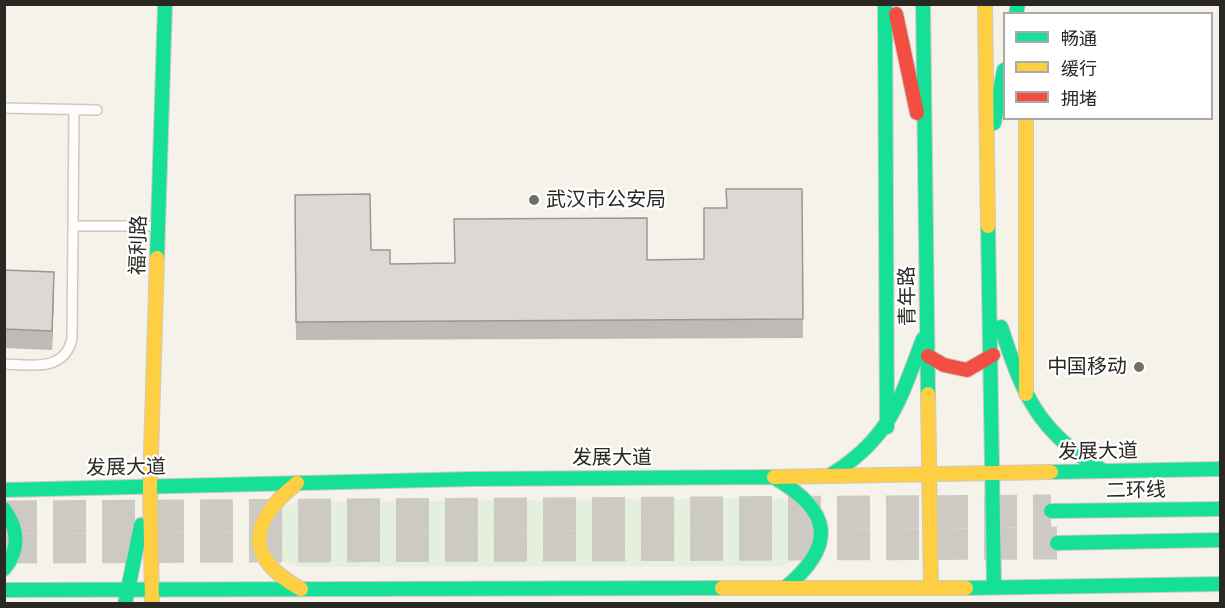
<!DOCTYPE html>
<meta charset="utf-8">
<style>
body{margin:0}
#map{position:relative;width:1225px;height:608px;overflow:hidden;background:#f5f2ea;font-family:"Zilla Slab","Noto Sans SC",serif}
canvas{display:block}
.frame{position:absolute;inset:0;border:6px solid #2a2823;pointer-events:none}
.legend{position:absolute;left:1003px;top:12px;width:210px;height:108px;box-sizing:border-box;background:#fff;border:2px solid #aaa9a7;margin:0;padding:8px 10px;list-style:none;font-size:18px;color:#2a2823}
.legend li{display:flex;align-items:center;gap:12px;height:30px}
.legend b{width:30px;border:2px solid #aaa9a7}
</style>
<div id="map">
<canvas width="1225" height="608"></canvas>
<div class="frame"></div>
<ul class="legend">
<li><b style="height:8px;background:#16e098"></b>畅通</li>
<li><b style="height:8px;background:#ffcf43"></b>缓行</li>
<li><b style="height:8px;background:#f24e42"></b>拥堵</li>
</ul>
</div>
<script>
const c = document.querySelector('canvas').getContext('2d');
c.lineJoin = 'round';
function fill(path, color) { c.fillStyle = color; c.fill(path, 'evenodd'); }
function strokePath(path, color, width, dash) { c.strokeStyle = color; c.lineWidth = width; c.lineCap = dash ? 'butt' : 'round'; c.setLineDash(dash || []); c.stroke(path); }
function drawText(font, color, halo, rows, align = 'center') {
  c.font = font + ' "Zilla Slab","Noto Sans SC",serif'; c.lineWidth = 4.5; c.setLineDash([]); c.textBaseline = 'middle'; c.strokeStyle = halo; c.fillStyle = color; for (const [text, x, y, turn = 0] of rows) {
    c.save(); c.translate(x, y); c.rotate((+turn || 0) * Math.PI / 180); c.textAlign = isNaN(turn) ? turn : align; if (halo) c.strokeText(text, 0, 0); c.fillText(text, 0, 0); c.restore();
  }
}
const green = new Path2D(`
 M781 498 802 511 811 538 798 558 784 566 300 567C269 559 272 555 270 525L283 507 298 502Z`);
const highwayTunnel = new Path2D(`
 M4 517 1051 511
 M4 547 1057 543`);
const lane = new Path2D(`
 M4 108 97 110
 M74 226H156
 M4 364C32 365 64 372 72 339L74 110`);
const fast = new Path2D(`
 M885 4 887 427
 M923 4 928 394
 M1016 14 1018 4
 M994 123 1004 70
 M988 226 994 587
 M157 258 165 4
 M1001 327C1023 395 1038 432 1102 470
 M1051 472 1220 469
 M829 476C890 439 899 402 923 339
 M773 477C831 510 838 544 785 588
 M4 490 473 479 774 477
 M4 509C19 530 20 549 4 569
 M1051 511 1220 509
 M1057 543 1220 540
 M966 588 1220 584
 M4 590 722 588
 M125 604 141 525`);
const slow = new Path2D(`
 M985 4 988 226
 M1026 118V394
 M928 394 931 588
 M774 477 1051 472
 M297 483C249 522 243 557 301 589
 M722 588H966
 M152 604 150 487 157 258`);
const jam = new Path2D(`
 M896 14 917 113
 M928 356 944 365 967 370 993 355`);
const wall = new Path2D(`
 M802 189 803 338 296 340 295 195 390 264 704 259 726 208Z
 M4 270 54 290 52 350 4 348Z`);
const shadedWall = new Path2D(`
 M54 272V290L52 350V331Z`);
const building = new Path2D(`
 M726 189H802L803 319 296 322 295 195 370 194 371 250H390V264L455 263 454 219 647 218V260L704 259V208H727Z
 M4 270 54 272 52 331 4 329Z`);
const markers = [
 [534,200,6,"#716f69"],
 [1139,367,6,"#716f69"]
];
const poiNames = [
 ["武汉市公安局",546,200],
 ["中国移动",1127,367,"right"]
];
const streetNames = [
 ["福利路",139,245,-88],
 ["青年路",908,296,-91],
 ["发展大道",1098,452,-1],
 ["发展大道",612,458],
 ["发展大道",126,468,-1],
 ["二环线",1136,491,-1]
];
fill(green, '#e4f0dd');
strokePath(highwayTunnel, '#cccac2', 33, [33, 16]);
strokePath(lane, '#ccc9c3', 12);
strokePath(fast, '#ccc9c3', 16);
strokePath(slow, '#ccc9c3', 16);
strokePath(jam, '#ccc9c3', 16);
strokePath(lane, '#fefdfc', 9);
strokePath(fast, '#16e098', 14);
strokePath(slow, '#ffcf43', 14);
strokePath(jam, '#f24e42', 14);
fill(wall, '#bebab8');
fill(shadedWall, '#9b9796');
fill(building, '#ddd8d6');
strokePath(building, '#9b9796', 1.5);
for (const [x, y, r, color] of markers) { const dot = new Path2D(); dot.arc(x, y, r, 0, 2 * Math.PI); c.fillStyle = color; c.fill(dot); strokePath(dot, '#fff', 2); }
drawText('20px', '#2a2823', '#fff', poiNames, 'left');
drawText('20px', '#2a2823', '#fff', streetNames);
</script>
